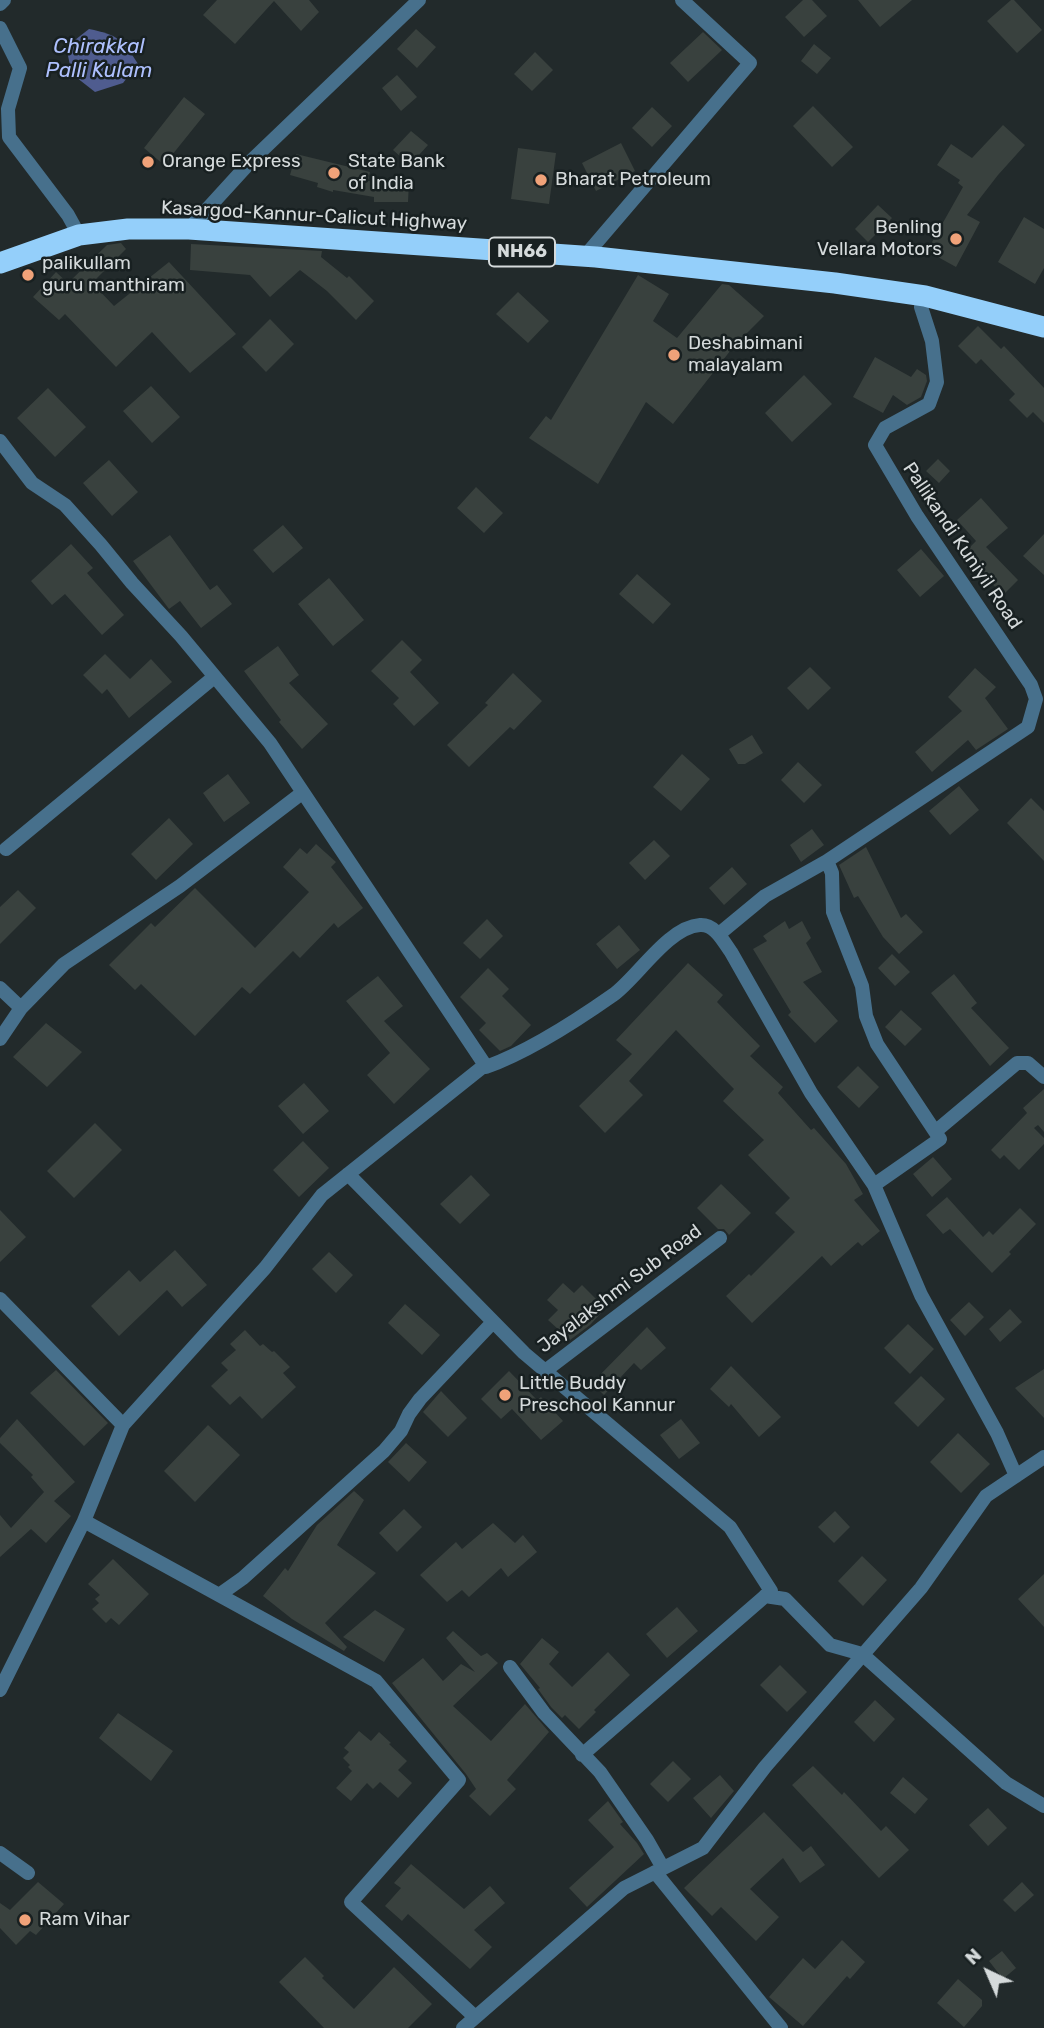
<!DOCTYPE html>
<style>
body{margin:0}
#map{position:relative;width:1044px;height:2028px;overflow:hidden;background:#222a2b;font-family:Rubik,sans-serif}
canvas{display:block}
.north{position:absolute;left:953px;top:1937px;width:70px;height:70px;-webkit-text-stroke:5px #182021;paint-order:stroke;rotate:316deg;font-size:19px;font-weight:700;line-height:28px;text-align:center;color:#d5dadb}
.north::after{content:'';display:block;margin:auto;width:24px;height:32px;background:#d5dadb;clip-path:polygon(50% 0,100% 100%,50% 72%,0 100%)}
</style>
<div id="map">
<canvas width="1044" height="2028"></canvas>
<div class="north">N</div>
</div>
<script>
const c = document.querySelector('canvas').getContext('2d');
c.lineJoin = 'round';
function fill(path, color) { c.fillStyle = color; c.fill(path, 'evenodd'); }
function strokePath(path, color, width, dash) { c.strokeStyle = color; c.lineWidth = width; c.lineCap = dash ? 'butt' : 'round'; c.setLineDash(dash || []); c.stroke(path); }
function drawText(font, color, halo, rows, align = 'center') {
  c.font = font + ' Rubik,sans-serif'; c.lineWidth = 5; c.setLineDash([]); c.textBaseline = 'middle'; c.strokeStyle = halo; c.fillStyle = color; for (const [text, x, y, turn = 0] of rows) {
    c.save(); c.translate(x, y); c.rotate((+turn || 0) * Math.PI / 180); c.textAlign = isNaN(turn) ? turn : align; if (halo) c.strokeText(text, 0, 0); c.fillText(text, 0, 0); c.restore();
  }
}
const water = new Path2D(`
 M89 29C118 35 122 39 138 64L123 83 95 92 72 74 66 47Z`);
const building = new Path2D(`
 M217 0H309L319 12 301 31 274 1 235 44 203 15Z
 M803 0H812L827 16 804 37 785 17Z
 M858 0H912L880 27Z
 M1011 0H1014L1042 30 1017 53 987 21Z
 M416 29 436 47 417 68 397 49Z
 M703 32 722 50 688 82 670 63Z
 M814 44 831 58 817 74 801 61Z
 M535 52 553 70 532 91 514 74Z
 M397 75 417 97 401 111 382 88Z
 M184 97 205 114 164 165 144 148Z
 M813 106 853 147 832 167 793 126Z
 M652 107 672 126 652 147 632 128Z
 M1003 125 1025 145 998 175 967 215 980 222 956 267 927 251 963 187 958 183 960 180 937 165 951 144 972 158Z
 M411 131 428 145 410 165 393 150Z
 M621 143 635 171 596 191 582 163Z
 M518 148 556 153 549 204 511 199Z
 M296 154 370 172 368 181 409 182 408 202H374V197L333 190V192L317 187 318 183 290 175Z
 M878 205 892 218 868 242 855 229Z
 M1024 217 1044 229V268L1035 284 998 262Z
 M121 243 126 249 92 283 114 306 169 262 236 334 190 373 152 332 116 367 65 314 59 320 33 297 56 272 68 283 107 245Z
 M191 244 322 251 321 257 347 278 349 276 374 301 356 320 327 291 300 270 270 297 250 275 190 270Z
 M638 275 669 294 653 321 677 338 722 284 729 285 764 316 734 346 673 424 646 402 598 484 529 438 546 416 551 420Z
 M518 292 549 321 528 343 496 314Z
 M270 319 294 344 266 372 242 347Z
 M978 326 1001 349 1004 346 1044 388V423L1033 412 1027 418 1009 400 1015 394 981 359 976 364 958 346Z
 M875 357 911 377 917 369 926 375 927 381 921 397 907 405 893 395 883 413 853 397Z
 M804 375 832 404 792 442 765 413Z
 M151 386 180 417 152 443 123 411Z
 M48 388 86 427 55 457 17 418Z
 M938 459 950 471 939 483 926 471Z
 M109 460 138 492 112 516 83 483Z
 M476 487 503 513 484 533 457 508Z
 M981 498 1008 528 986 547 1018 580 1003 595 963 554 976 541 957 520Z
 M283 525 303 548 273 573 253 550Z
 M1044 534V575L1023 556Z
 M170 535 210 590 217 585 232 604 201 628 180 601 169 609 133 561Z
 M71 544 93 568 87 573 124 615 102 635 65 594 52 605 31 581Z
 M921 549 944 576 920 597 897 570Z
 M637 574 671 604 653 624 619 594Z
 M329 578 364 620 333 646 298 604Z
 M402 640 422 660 410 672 439 703 414 726 393 704 399 698 371 671Z
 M278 646 299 675 289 683 328 724 302 749 279 722 281 720 244 671Z
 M105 654 130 679 151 659 172 682 129 718 107 689 102 694 83 675Z
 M810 667 831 688 808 710 787 688Z
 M975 668 996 687 985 698 1008 729 976 750 968 740 932 772 915 752 962 711 948 697Z
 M513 673 542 701 514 730 510 727 469 767 447 745 488 705 485 703Z
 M752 735 763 753 745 764H738L729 749Z
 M682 754 710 779 681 811 653 787Z
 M798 762 822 785 804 803 781 780Z
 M228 774 250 803 224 822 203 793Z
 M959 786 979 810 950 835 929 811Z
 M1031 798 1044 811V861L1007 823Z
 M169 818 193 844 156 880 131 854Z
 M812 829 824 845 801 862 790 845Z
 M654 840 670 856 645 880 629 863Z
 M316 844 336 862 331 867 363 908 338 928 334 923 300 958 293 951 250 994 242 987 195 1036 141 984 135 990 109 965 151 923 155 927 195 888 255 948 309 892 283 867 300 848 307 854Z
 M866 847 901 918 906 914 923 932 899 954 883 937 858 896 854 898 839 865Z
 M732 867 747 884 724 905 709 888Z
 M18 890 36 908 0 944V907Z
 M487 919 503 936 480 959 463 943Z
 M785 921 789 929 802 921 811 938 806 943 822 972 803 982 838 1021 815 1043 788 1015 791 1012 753 949 767 941 763 936Z
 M619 925 640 950 617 969 596 944Z
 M892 954 910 972 895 986 878 968Z
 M688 963 723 995 717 1002 760 1046 750 1056 783 1087 778 1093 811 1130 814 1128 846 1164 863 1194 854 1200 880 1231 862 1246 858 1242 831 1266 822 1256 752 1323 726 1296 749 1274 751 1276 795 1232 775 1213 790 1198 748 1155 764 1140 723 1101 734 1089 676 1030 629 1081 643 1095 605 1133 579 1106 632 1054 616 1040Z
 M488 968 509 989 502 996 531 1025 511 1046 500 1051 479 1030 486 1023 460 997Z
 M954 974 977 1003 971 1008 1009 1048 990 1066 931 993Z
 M378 976 403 1006 384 1021 430 1069 394 1104 367 1075 390 1053 346 1001Z
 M901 1010 922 1029 905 1046 885 1027Z
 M46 1023 82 1052 47 1087 13 1057Z
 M858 1066 879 1087 859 1108 837 1087Z
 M304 1083 329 1111 303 1134 278 1106Z
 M1044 1089V1132L1038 1125 1034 1128 1044 1138V1144L1019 1170 1004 1155 1000 1159 991 1150 1027 1113 1023 1108Z
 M95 1123 122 1150 74 1198 47 1171Z
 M303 1141 329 1168 299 1197 273 1170Z
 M933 1157 952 1179 932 1197 913 1174Z
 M471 1175 490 1195 460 1224 440 1204Z
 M721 1184 751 1213 729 1235 724 1229H718L697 1208Z
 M947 1197 983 1237 989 1231 993 1235 1020 1208 1036 1224 1009 1252 1011 1254 992 1273 950 1229 943 1234 926 1215Z
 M0 1210 26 1237 0 1262Z
 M175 1250 207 1285 182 1307 167 1290 119 1336 91 1306 129 1270 140 1282Z
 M329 1252 353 1275 336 1293 312 1269Z
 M563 1283 574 1293 582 1285 603 1306 599 1310 602 1312 590 1325 570 1340 548 1320 558 1310 547 1300Z
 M969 1302 984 1317 965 1336 950 1320Z
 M405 1304 440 1335 422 1355 388 1323Z
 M1010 1309 1022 1322 1000 1342 989 1329Z
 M908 1324 934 1349 910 1374 884 1348Z
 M647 1327 666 1348 641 1370 634 1363 604 1395 592 1383Z
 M245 1330 260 1346 263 1344 272 1352 274 1351 290 1367 283 1373 296 1387 262 1419 240 1396 230 1405 211 1386 228 1370 221 1363 236 1350 230 1344Z
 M731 1366 781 1417 759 1437 731 1404 729 1407 710 1389Z
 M1044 1369V1418L1015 1388Z
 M56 1370 108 1423 84 1446 30 1393Z
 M509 1371 537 1400 541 1397 563 1421 541 1440 512 1409 501 1419 481 1399Z
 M921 1376 945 1399 918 1427 894 1403Z
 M441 1391 467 1418 448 1437 423 1412Z
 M17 1419 75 1482 54 1501 71 1516 46 1543 31 1529 0 1557V1515L11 1528 44 1492 31 1477 33 1475 0 1443V1438Z
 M681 1419 700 1443 679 1459 660 1435Z
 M208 1425 240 1455 195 1502 164 1471Z
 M958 1433 990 1464 961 1493 930 1462Z
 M406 1443 427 1462 409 1482 388 1462Z
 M354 1491 364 1500 337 1545 376 1573 325 1623 347 1647 344 1651 292 1619 263 1596 285 1568 288 1571 317 1525Z
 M404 1509 422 1527 397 1552 379 1533Z
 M835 1511 850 1527 834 1543 818 1527Z
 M493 1523 515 1543 523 1535 537 1552 508 1577 501 1568 469 1597 462 1590 447 1602 420 1575 456 1542 462 1549Z
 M862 1556 887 1580 863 1606 838 1581Z
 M113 1559 149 1594 119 1625 111 1618 106 1623 92 1609 99 1603 95 1599 100 1595 88 1584Z
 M1044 1574V1627L1018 1599Z
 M677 1607 698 1631 667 1658 646 1634Z
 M375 1610 405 1629 384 1662 343 1637Z
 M453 1631 481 1656 487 1653 498 1663 453 1706 491 1741 525 1704 549 1732 507 1780 516 1789 490 1816 469 1796 476 1789 466 1774 392 1683 423 1658 443 1681 461 1664 475 1672 446 1638Z
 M542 1638 559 1652 549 1664 572 1687 608 1652 630 1675 594 1710 596 1712 579 1729 565 1715 562 1718 551 1707 538 1689 540 1688 520 1664Z
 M780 1665 807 1692 787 1712 760 1685Z
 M875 1700 895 1719 874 1742 854 1722Z
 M118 1713 173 1751 151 1781 99 1738Z
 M359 1731 371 1741 379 1732 391 1743 389 1744 407 1761 398 1770 412 1783 398 1798 380 1782 373 1789 367 1783 351 1801 336 1788 352 1771 348 1767 350 1765 343 1758 349 1752 344 1748Z
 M673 1761 691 1779 668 1802 650 1784Z
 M813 1766 842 1795 844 1792 881 1831 886 1826 909 1850 879 1878 792 1785Z
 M720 1775 734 1791 711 1818 693 1798Z
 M903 1777 928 1799 915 1814 890 1793Z
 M608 1801 623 1822 620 1824 637 1843 644 1854 587 1907 569 1888 614 1847 588 1820Z
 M988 1808 1007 1828 988 1846 969 1825Z
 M764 1812 803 1852 811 1846 825 1865 800 1883 783 1858 750 1889 779 1917 756 1941 721 1907 712 1916 684 1888Z
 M411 1864 464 1909 490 1886 505 1903 474 1930 492 1947 470 1969 408 1914 402 1921 385 1906 401 1888 394 1883Z
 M38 1882 64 1904 36 1935 30 1931 16 1945 0 1928V1903L10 1910Z
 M1022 1882 1034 1895 1015 1912 1003 1900Z
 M842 1940 865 1962 850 1979 847 1976 803 2026 769 1997 803 1958 815 1969Z
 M1002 1951 1016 1968 1003 1979 989 1961Z
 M305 1957 324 1976 322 1978 354 2009 394 1967 432 2004 408 2028H324L279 1982Z
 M958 1979 982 2000V2006L964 2027 937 2003Z`);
const street = new Path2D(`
 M0 4 4 0
 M0 28 20 68 8 109 9 137 68 215 79 235
 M189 229 252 160 419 0
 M585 256 750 63 682 0
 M0 441 32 483 65 505 101 545 132 583 181 636 270 743 485 1065 322 1195 265 1268 123 1425 84 1521
 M6 849 213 678
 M827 861 1028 727 1036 699 1031 685 917 516 875 445 885 428 929 404 937 382 932 341 921 307 925 296
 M719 934 765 896 827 861 832 873 833 912 862 986 866 1016 877 1044 940 1139 874 1185
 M0 988 21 1008 64 964 180 886 302 793
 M0 1039 21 1008
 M485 1065 486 1067C528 1052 576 1021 613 995 637 978 668 927 700 925 715 924 723 941 731 952L811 1093 874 1185 921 1295 997 1433 1016 1476
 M936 1131 1017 1063H1028L1044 1077
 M348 1174 524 1353 730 1527 771 1591 582 1755
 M0 1299 123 1425
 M545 1371 720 1238
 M219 1595 243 1578 384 1451 401 1431 409 1414 420 1399 493 1322
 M765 1596 785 1599 830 1645 862 1654 1006 1783 1044 1806
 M510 1667 544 1713 600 1772 647 1840 663 1868
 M0 1690 84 1521 376 1681 459 1780 351 1902 474 2016
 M0 1853 28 1873
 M655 1872 781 2028
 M463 2028 624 1888 703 1848 765 1767 921 1588 986 1496 1044 1457`);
const highway = new Path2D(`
 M0 263 79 235 128 229H189L596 257 835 283 925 296 1044 327`);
const markers = [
 [148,162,7,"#f0a279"],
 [334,173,7,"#f0a279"],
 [541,180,7,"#f0a279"],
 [956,239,7,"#f0a279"],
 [28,275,7,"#f0a279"],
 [674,355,7,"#f0a279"],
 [505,1395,7,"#f0a279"],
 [25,1920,7,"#f0a279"]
];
const shields = [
 [522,252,66]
];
const shieldNames = [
 ["NH66",522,252]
];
const poiNames = [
 ["Orange Express",162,162],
 ["State Bank",348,162],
 ["of India",348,184],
 ["Bharat Petroleum",555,180],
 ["Benling",942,228,"right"],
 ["Vellara Motors",942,250,"right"],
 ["palikullam",42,264],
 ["guru manthiram",42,286],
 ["Deshabimani",688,344],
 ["malayalam",688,366],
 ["Little Buddy",519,1384],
 ["Preschool Kannur",519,1406],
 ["Ram Vihar",39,1920]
];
const streetNames = [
 ["Kasargod-Kannur-Calicut Highway",314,216,3],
 ["Pallikandi Kuniyil Road",962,546,56],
 ["Jayalakshmi Sub Road",620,1289,-37]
];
const waterNames = [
 ["Chirakkal",99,47],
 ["Palli Kulam",99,71]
];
fill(water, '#4f5c8f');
fill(building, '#39413e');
strokePath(street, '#47708c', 14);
strokePath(highway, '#94cffa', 21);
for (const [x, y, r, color] of markers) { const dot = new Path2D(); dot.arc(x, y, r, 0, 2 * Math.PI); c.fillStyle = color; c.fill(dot); strokePath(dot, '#182021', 2.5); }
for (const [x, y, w] of shields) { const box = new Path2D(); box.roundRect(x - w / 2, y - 14.5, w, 29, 5); c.fillStyle = '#182021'; c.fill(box); strokePath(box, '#d5dadb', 2); }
drawText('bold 18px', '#d5dadb', null, shieldNames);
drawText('19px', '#d5dadb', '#182021', poiNames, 'left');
drawText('19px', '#d5dadb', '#182021', streetNames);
drawText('italic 21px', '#aec0fe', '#182021', waterNames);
</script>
